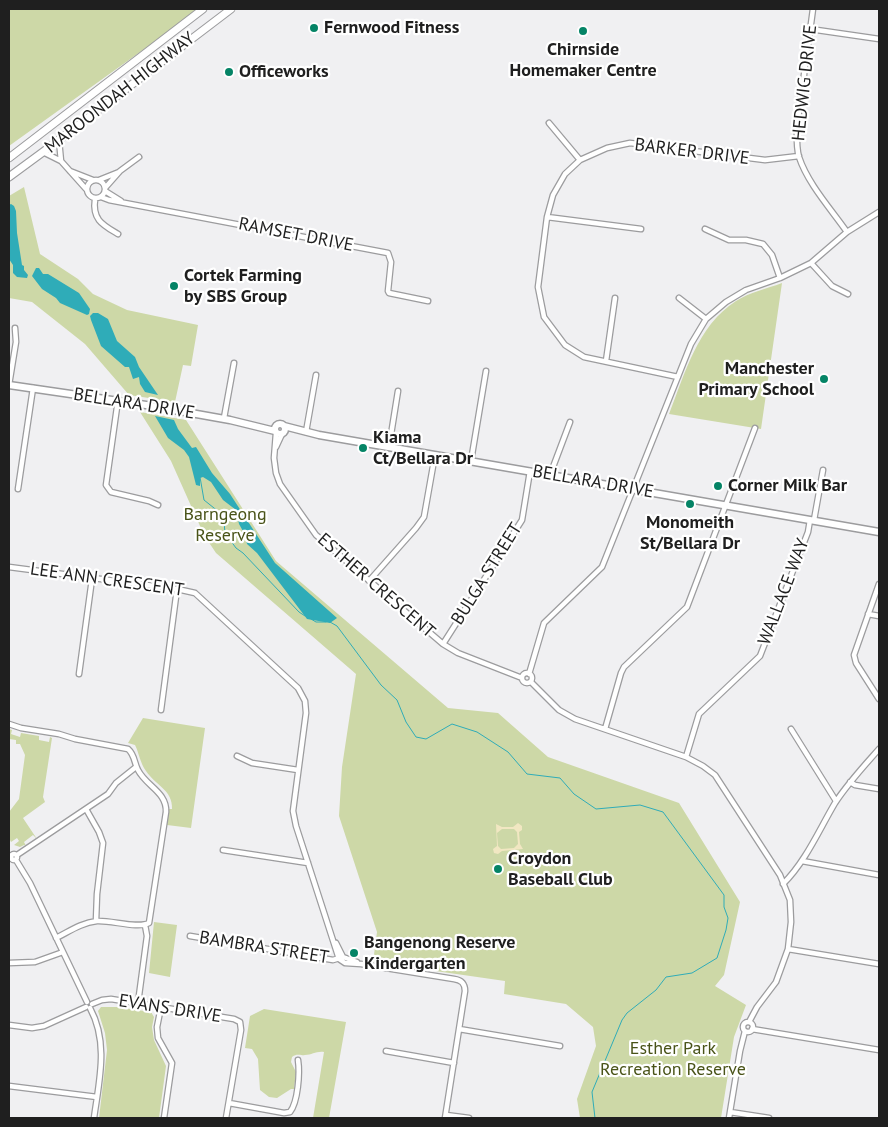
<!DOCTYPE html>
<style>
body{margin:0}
#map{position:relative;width:888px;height:1127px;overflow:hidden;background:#f0f0f2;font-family:"PT Sans",sans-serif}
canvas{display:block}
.frame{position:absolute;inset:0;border:10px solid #1f1f1f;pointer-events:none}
</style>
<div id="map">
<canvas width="888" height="1127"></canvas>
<div class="frame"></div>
</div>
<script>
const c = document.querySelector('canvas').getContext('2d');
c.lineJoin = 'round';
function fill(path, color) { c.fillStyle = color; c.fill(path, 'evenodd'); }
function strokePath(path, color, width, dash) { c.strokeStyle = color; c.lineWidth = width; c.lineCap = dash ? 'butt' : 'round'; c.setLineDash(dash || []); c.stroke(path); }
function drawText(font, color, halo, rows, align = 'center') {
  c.font = font + ' "PT Sans",sans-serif'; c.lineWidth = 4.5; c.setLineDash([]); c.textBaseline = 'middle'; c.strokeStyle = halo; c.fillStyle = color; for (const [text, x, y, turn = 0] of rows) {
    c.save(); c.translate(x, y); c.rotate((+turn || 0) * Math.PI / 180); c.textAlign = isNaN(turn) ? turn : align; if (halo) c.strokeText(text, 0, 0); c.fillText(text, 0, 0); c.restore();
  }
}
const green = new Path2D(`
 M9 9H200L9 146Z
 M24 187 40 254 78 279 93 294 127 310 198 325 191 366 183 365 175 402 129 395 85 344 32 302 9 298V196Z
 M782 283 761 429 669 414C685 374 697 326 736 301 750 292 766 289 782 283Z
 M140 412 186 420 276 561 448 708 498 713 548 757 679 803 740 902 724 975 715 986 746 1005 734 1037 721 1118H580L577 1099 596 1046 593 1027 566 1004 504 994 505 981 373 962 377 932 339 816 342 767 356 674 216 553 204 535 171 461Z
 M143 718 205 728 191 828 167 825 168 809H172C173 790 155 785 146 771 140 763 139 753 135 745L128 743Z
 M9 729 12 730 11 734 20 737 21 733 39 736V740L49 742 50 737 52 738 43 797 45 802 23 818 37 839 33 835 24 842 26 846 24 845 20 847 14 845 19 841 17 838 11 842 9 838V812L19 799 25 755 20 744H16V740L9 739Z
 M154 922 177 925 170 977 149 973Z
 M101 1007H117L151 1012 154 1017 152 1027 154 1040 166 1066 159 1118H99L107 1050 105 1033 98 1011Z
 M264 1009 346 1022 329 1118H313L324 1052C316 1051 312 1055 305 1055 299 1056 298 1053 292 1057L291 1062 296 1072 294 1089H291L277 1098 269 1097 260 1090 258 1059 252 1049 245 1048 250 1016Z`);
const sand = new Path2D(`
 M518 823 522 826V830L519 832 520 844 523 849 502 851 498 854 494 853 493 849 497 846 496 824 502 827H513ZM502 829H514L517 832 518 844 514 848 501 849 498 846 497 833Z`);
const water = new Path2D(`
 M11 204 14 206 16 211 17 233 22 265 24 266V270L28 275 27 278 17 277 13 273V265L9 259V205Z
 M36 268H39L43 274H48L79 293 90 309 89 314 87 315 60 303 56 298 42 289 32 276Z
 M93 313H98L108 319 117 341 135 357 139 367 158 395 145 392 140 384 139 377 133 379 129 367H125L101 346 91 320 90 316Z
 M155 416 174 420 178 429 192 448 196 447 212 473 230 494 275 563 337 618 330 623 307 619 257 553 247 544 244 533 239 524 236 510 223 500 211 482 203 477 200 478V486L196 485 189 457 184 450 168 438Z`);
const stream = new Path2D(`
 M200 477 204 500 219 512 224 522 225 533 236 548 243 553 299 612 305 616
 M311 619 316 622H326
 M330 622 337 626 381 685 397 700 406 722 416 737 426 739 452 724 477 732 508 752 527 774 560 778 574 794 596 809 640 805 663 812 724 895V907L728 918 726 930 717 958 692 973 666 977 656 990 627 1013 622 1020 592 1092 595 1118`);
const minor = new Path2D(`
 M813 9 797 126C797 136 796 147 799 157 808 184 831 209 847 232
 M810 29 879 39
 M549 123 580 160
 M59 140 61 161
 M43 152 61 161 86 189
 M70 171 93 180
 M87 189a9 9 0 1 1 18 0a9 9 0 1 1-18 0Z
 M99 180 119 172
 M105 188 120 171 139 157
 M105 191 121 201
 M101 197 109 200 388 253 391 262 388 291 389 293 428 301
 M95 199C92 220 103 225 118 234
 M547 217 641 229
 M705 229 729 240H746L763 244 772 255 780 278
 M811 263 832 286 848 294
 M679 298 706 319
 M606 361 615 298
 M678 377 584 357 565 345 544 317 538 287 547 217 553 195 565 174 580 160 607 148 630 143 765 160 799 156
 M9 385 16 342 15 328
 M118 400 106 485 111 492 149 501 158 505
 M224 418 234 363
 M306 432 316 375
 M276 433 274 458 276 473 280 484 316 535 443 644 458 653 522 678
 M276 447 282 434
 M389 447 398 391
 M471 461 486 371
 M550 475 570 422
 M18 489 33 388
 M814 520 823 470
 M9 567 177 589 195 593 298 688 305 701 306 713 293 811 296 826 339 959 345 963 361 964 454 979C461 980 465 983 465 991L445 1118
 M369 581 416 528 424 517 435 455
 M879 584 854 655 856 663 879 699
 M868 614 879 616
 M443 644 522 520 530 471
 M522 678a5 5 0 1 1 10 0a5 5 0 1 1-10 0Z
 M79 674 92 579
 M529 674 544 623 602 567 691 344 706 319 726 302 746 290 780 278 811 263 847 232 879 212
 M531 682 559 710 575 719 686 757 703 766 715 775 780 875 790 900 791 922 788 949 776 982 757 1007 749 1022
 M161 710 177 589
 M9 724 21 728 59 734 75 739 128 749C135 755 134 763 138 770 146 786 167 792 166 812L149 923C138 929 111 920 97 921 81 923 70 931 56 938
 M605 729 621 673 624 667 687 607 755 428
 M791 729 836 801
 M237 756 252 763 298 770
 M686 757 699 714 760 656 808 532 810 520
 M850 782 855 785 879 789
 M86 809 99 832 103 843 97 894 96 921
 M223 850 308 863
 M11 857a3 3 0 1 1 6 0a3 3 0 1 1-6 0Z
 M17 855 108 794 116 783 136 767
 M16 860 30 883 87 1002
 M802 861 879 875
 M783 884C806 861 819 830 835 803 848 783 864 766 879 749
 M190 936 333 960 343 957 357 962
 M336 943 343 957
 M788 949 879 964
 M9 963 35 962 63 952
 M138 1003 147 936 145 925
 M92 1004 102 1000 111 999 234 1019 240 1022 241 1030 226 1118
 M161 1007 157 1027 158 1038 172 1063 164 1118
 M90 1008C109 1043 99 1081 94 1118
 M743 1027a5 5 0 1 1 10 0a5 5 0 1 1-10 0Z
 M9 1025 32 1028 44 1026 86 1007
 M459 1029 560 1046
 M752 1029 879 1050
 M386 1051 454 1063
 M9 1086 97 1097
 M229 1103 284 1113 290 1112C298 1102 300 1073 298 1060
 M730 1112 769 1118
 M446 1115 469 1118
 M729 1118 740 1051 745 1031`);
const secondary = new Path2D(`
 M9 385 146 405 230 420 275 431
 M275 429a5 5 0 1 1 10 0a5 5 0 1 1-10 0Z
 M284 426 319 435 879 532`);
const trunk = new Path2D(`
 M9 158 203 9
 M9 177 43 152 231 9`);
const markers = [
 [314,28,5,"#058466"],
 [583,31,5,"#058466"],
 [229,72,5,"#058466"],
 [174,286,5,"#058466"],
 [824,379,5,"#058466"],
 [363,448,5,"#058466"],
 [718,486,5,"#058466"],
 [690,504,5,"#058466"],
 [498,869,5,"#058466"],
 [354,953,5,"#058466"]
];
const poiNames = [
 ["Fernwood Fitness",324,28],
 ["Chirnside",583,50,"center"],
 ["Homemaker Centre",583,71,"center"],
 ["Officeworks",239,72],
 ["Cortek Farming",184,276],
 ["by SBS Group",184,297],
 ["Manchester",814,369,"right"],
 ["Primary School",814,390,"right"],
 ["Kiama",373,438],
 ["Ct/Bellara Dr",373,459],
 ["Corner Milk Bar",728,486],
 ["Monomeith",690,523,"center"],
 ["St/Bellara Dr",690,544,"center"],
 ["Croydon",508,859],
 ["Baseball Club",508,880],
 ["Bangenong Reserve",364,943],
 ["Kindergarten",364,964]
];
const streetNames = [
 ["HEDWIG DRIVE",805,83,-84],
 ["MAROONDAH HIGHWAY",120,93,-38],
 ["BARKER DRIVE",692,152,7],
 ["RAMSET DRIVE",296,235,11],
 ["BELLARA DRIVE",134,404,9],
 ["BELLARA DRIVE",593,482,10],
 ["BULGA STREET",487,574,-58],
 ["LEE ANN CRESCENT",107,580,8],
 ["ESTHER CRESCENT",376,586,41],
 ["WALLACE WAY",784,592,-69],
 ["BAMBRA STREET",264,948,9],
 ["EVANS DRIVE",170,1009,9]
];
const parkNames = [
 ["Barngeong",225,515],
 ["Reserve",225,536],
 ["Esther Park",673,1049],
 ["Recreation Reserve",673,1070]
];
fill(green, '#cdd8a7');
fill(sand, '#f1e7c2');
fill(water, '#2facb8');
strokePath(stream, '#2facb8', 1);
strokePath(minor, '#9c9c9e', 7);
strokePath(secondary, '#9c9c9e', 9);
strokePath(trunk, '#9c9c9e', 9);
strokePath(minor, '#fff', 4.5);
strokePath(secondary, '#fff', 6);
strokePath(trunk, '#fff', 7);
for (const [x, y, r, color] of markers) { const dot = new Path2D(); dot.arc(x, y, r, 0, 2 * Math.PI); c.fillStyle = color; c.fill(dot); strokePath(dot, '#fff', 2); }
drawText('bold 18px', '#1f1f1f', '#fff', poiNames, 'left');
drawText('18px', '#1f1f1f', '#fff', streetNames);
drawText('18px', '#495318', '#fff', parkNames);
</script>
